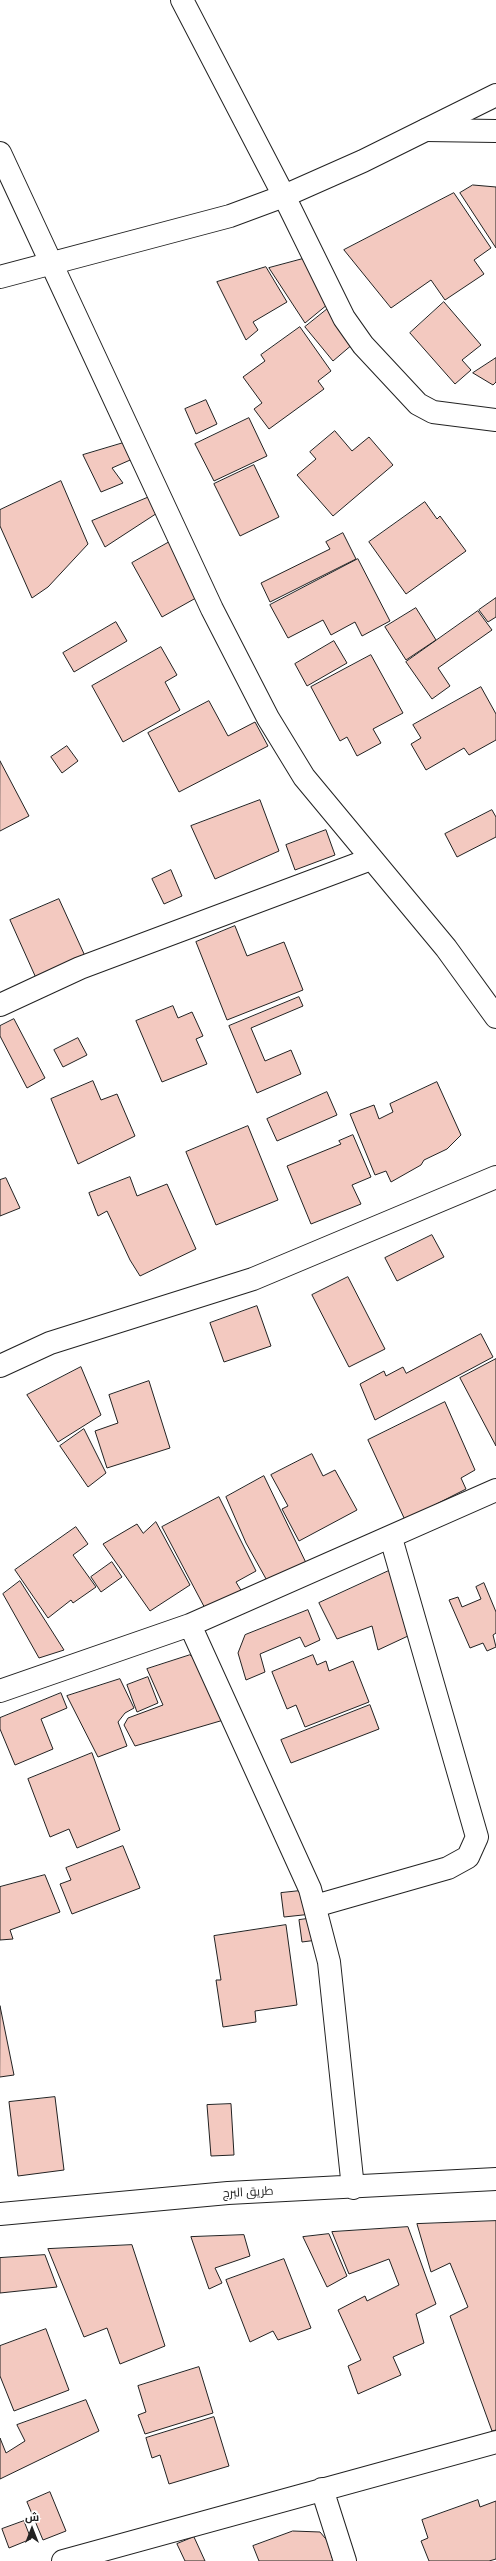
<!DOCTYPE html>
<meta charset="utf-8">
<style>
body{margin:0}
#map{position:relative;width:496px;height:2561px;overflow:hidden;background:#fff;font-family:Lato,Cairo,sans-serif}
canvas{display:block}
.north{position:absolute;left:12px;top:2509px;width:40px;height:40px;-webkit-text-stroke:3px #fff;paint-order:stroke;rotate:0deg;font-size:11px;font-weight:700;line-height:16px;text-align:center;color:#222}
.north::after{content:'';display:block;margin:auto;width:14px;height:18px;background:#222;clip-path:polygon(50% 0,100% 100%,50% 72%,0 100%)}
</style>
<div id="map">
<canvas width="496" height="2561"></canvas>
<div class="north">ش</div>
</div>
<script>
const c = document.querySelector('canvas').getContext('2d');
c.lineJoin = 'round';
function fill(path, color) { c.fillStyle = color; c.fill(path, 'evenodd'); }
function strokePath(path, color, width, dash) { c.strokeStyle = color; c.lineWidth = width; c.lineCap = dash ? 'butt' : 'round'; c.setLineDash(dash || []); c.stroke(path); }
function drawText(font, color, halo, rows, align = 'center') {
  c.font = font + ' Lato,Cairo,sans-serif'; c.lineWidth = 3; c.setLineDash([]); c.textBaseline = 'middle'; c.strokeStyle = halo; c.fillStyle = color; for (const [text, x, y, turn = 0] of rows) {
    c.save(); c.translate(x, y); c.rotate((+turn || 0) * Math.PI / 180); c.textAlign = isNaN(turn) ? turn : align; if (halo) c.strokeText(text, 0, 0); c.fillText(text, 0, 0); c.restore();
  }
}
const building = new Path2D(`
 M473 185 496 187V248L460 193Z
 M454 193 491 248 474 260 484 274 445 300 431 280 391 308 344 250Z
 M310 257 339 295 305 323 269 268Z
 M266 267 287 302 253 322 258 330 246 340 217 282Z
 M340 299 367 332 333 361 305 327Z
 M444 302 481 345 462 360 471 370 455 384 410 333Z
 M300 327 331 371 318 381 324 389 269 429 254 409 262 403 243 377 265 361 261 355Z
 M496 358V382L493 385 473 373Z
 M206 400 217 424 196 434 185 409Z
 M249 418 267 456 214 481 195 444Z
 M335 431 352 451 369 437 393 465 333 516 297 475 316 459 310 452Z
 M130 441 137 457 112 468 123 483 101 492 83 455Z
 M254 465 279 517 240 536 214 484Z
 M61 481 88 544 48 587 32 598 0 526V510Z
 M166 490 171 504 105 547 92 521Z
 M425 502 437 519 440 516 466 551 406 594 369 542Z
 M343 533 356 559 270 602 261 583 330 549 326 542Z
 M173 540 203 594 162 617 132 563Z
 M358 559 390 621 362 636 355 622 331 635 323 620 288 638 270 605Z
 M496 598V617L488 622 479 610Z
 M416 608 436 640 406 660 385 627Z
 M478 611 492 630 438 668 450 686 432 699 406 662Z
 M116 622 127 641 74 672 63 653Z
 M334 641 347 663 307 686 295 664Z
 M161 647 177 675 165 682 180 710 123 742 92 686Z
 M371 655 403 713 373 729 381 743 357 756 347 737 340 741 311 687Z
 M481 687 496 714V740L469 755 464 748 426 770 411 744 421 738 413 725Z
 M209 701 228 736 255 722 268 746 179 792 148 733Z
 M67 746 78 761 62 773 51 757Z
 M0 761 29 816 0 831Z
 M260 800 279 851 215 879 191 826Z
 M492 810 496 817V837L457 857 445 834Z
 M326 830 335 855 295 870 286 845Z
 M171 870 182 896 164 904 152 879Z
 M59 899 85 956 36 978 10 920Z
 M235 926 247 956 284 942 303 990 227 1020 196 942Z
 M299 997 303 1006 251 1028 265 1061 291 1050 301 1074 257 1093 229 1026Z
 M173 1006 178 1018 192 1012 203 1036 196 1039 207 1064 162 1082 136 1021Z
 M14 1019 45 1078 27 1088 0 1036V1026Z
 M78 1038 87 1055 63 1067 54 1050Z
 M93 1081 101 1100 117 1094 135 1136 78 1164 51 1099Z
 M437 1082 461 1135 447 1149 424 1160 421 1165 391 1182 386 1171 375 1175 350 1114 374 1105 379 1119 393 1112 390 1104Z
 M327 1092 337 1115 277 1141 267 1119Z
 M248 1126 278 1200 216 1225 186 1152Z
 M353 1135 371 1177 352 1185 361 1204 311 1224 287 1166 341 1144 339 1141Z
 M130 1177 137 1196 167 1184 196 1249 140 1276 130 1260 107 1211 98 1216 89 1193Z
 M6 1178 20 1208 0 1216V1180Z
 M432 1235 444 1257 397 1281 385 1258Z
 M348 1277 385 1349 349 1367 312 1295Z
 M257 1306 271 1346 224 1362 210 1323Z
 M481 1334 493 1357 375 1420 360 1384 384 1371 386 1376 403 1367 406 1373Z
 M496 1359V1446L460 1378Z
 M81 1367 101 1415 58 1442 27 1395Z
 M149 1381 170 1448 107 1468 95 1431 118 1423 109 1395Z
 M445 1402 475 1470 461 1478 466 1489 405 1520 368 1440Z
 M84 1429 106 1473 88 1487 60 1446Z
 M312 1454 323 1476 335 1470 357 1510 299 1541 282 1509 288 1506 271 1475Z
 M264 1476 309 1569 270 1586 246 1543 226 1497Z
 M219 1497 256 1571 236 1582 245 1597 208 1614 162 1527Z
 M156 1522 190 1585 150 1611 103 1544 137 1524 143 1533Z
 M76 1527 88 1544 73 1555 96 1587 73 1603 71 1600 48 1618 15 1570Z
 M112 1562 122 1577 101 1592 91 1577Z
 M393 1569 423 1629 378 1650 372 1626 337 1639 319 1603Z
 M20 1581 64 1650 39 1658 3 1594Z
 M484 1583 496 1612V1633L493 1635 496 1647 487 1651 483 1643 470 1648 449 1600 458 1597 462 1607 481 1599 476 1587Z
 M308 1610 320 1640 305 1647 300 1637 260 1654 265 1672 246 1680 238 1653 245 1635Z
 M190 1655 204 1664 227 1719 135 1746 124 1725 128 1718 163 1705 147 1669Z
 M313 1655 317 1665 326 1661 329 1671 353 1661 369 1702 305 1727 296 1705 287 1709 272 1672Z
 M148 1677 158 1703 137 1712 127 1685Z
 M120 1679 134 1708 125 1713 118 1722 127 1746 98 1757 67 1696Z
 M61 1693 67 1708 41 1719 53 1749 15 1765 0 1729V1718Z
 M370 1705 379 1729 291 1763 281 1740Z
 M92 1753 120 1830 77 1848 69 1829 50 1837 28 1779Z
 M123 1846 140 1888 72 1914 60 1884 71 1880 66 1868Z
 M45 1875 60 1912 10 1930 13 1939 0 1940V1887Z
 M309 1890 312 1914 284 1917 281 1893Z
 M322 1917 325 1939 302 1942 299 1920Z
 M286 1925 297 2005 255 2011 256 2022 223 2027 216 1980H221L214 1936Z
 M0 2006 14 2075 0 2077Z
 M55 2097 64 2170 18 2176 9 2102Z
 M231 2104 234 2155 211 2156 207 2105Z
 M496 2221V2430L492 2431 450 2316 468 2307 450 2263 431 2272 417 2224Z
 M408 2227 436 2304 416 2314 424 2343 393 2357 401 2375 358 2394 348 2366 361 2360 338 2310 365 2296 367 2301 399 2285 389 2259 349 2274 332 2232Z
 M329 2234 347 2276 327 2287 303 2237Z
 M244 2235 250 2256 215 2268 222 2283 209 2289 191 2237Z
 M132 2245 165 2346 120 2364 107 2328 84 2337 48 2249Z
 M45 2255 57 2287 0 2293V2258Z
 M284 2259 311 2328 278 2340 273 2331 250 2342 226 2280Z
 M46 2329 69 2390 14 2411 0 2376V2346Z
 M199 2367 213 2413 145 2434 138 2415 146 2412 138 2386Z
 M86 2400 99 2431 0 2479V2438L6 2453 25 2441 17 2425Z
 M214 2417 229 2466 169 2484 160 2455 152 2458 146 2438Z
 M50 2492 66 2531 43 2540 27 2502Z
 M478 2500 480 2507 496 2501V2559L489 2561H429L421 2541 428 2538 422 2520Z
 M24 2521 31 2539 9 2548 2 2529Z
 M293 2531 320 2532 331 2545 332 2558 340 2561H259L253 2546Z
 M194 2537 205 2561H185L177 2544Z`);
const minor = new Path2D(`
 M182 0 284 196 344 318 363 345 418 404 433 412 496 420
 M426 130 496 131
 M0 153 212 609 268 718 304 777 446 948 496 1017
 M0 1005 80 968 371 859
 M0 1366 50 1343 253 1279 496 1177
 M190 1625 310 1889 329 1962 353 2188
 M0 1691 190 1625 496 1490
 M315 1906 448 1868 468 1857 477 1837 391 1538
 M0 2214 228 2193 496 2179
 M322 2489 345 2561
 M63 2561 496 2442`);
const major = new Path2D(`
 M0 277 230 216 284 196 363 161 496 95`);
const streetNames = [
 ["طريق البرج",248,2192,-3]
];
fill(building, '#f3c9c0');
strokePath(building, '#222', 1);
strokePath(minor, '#222', 24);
strokePath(major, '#222', 24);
strokePath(minor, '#fff', 22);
strokePath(major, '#fff', 22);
drawText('12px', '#222', '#fff', streetNames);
</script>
